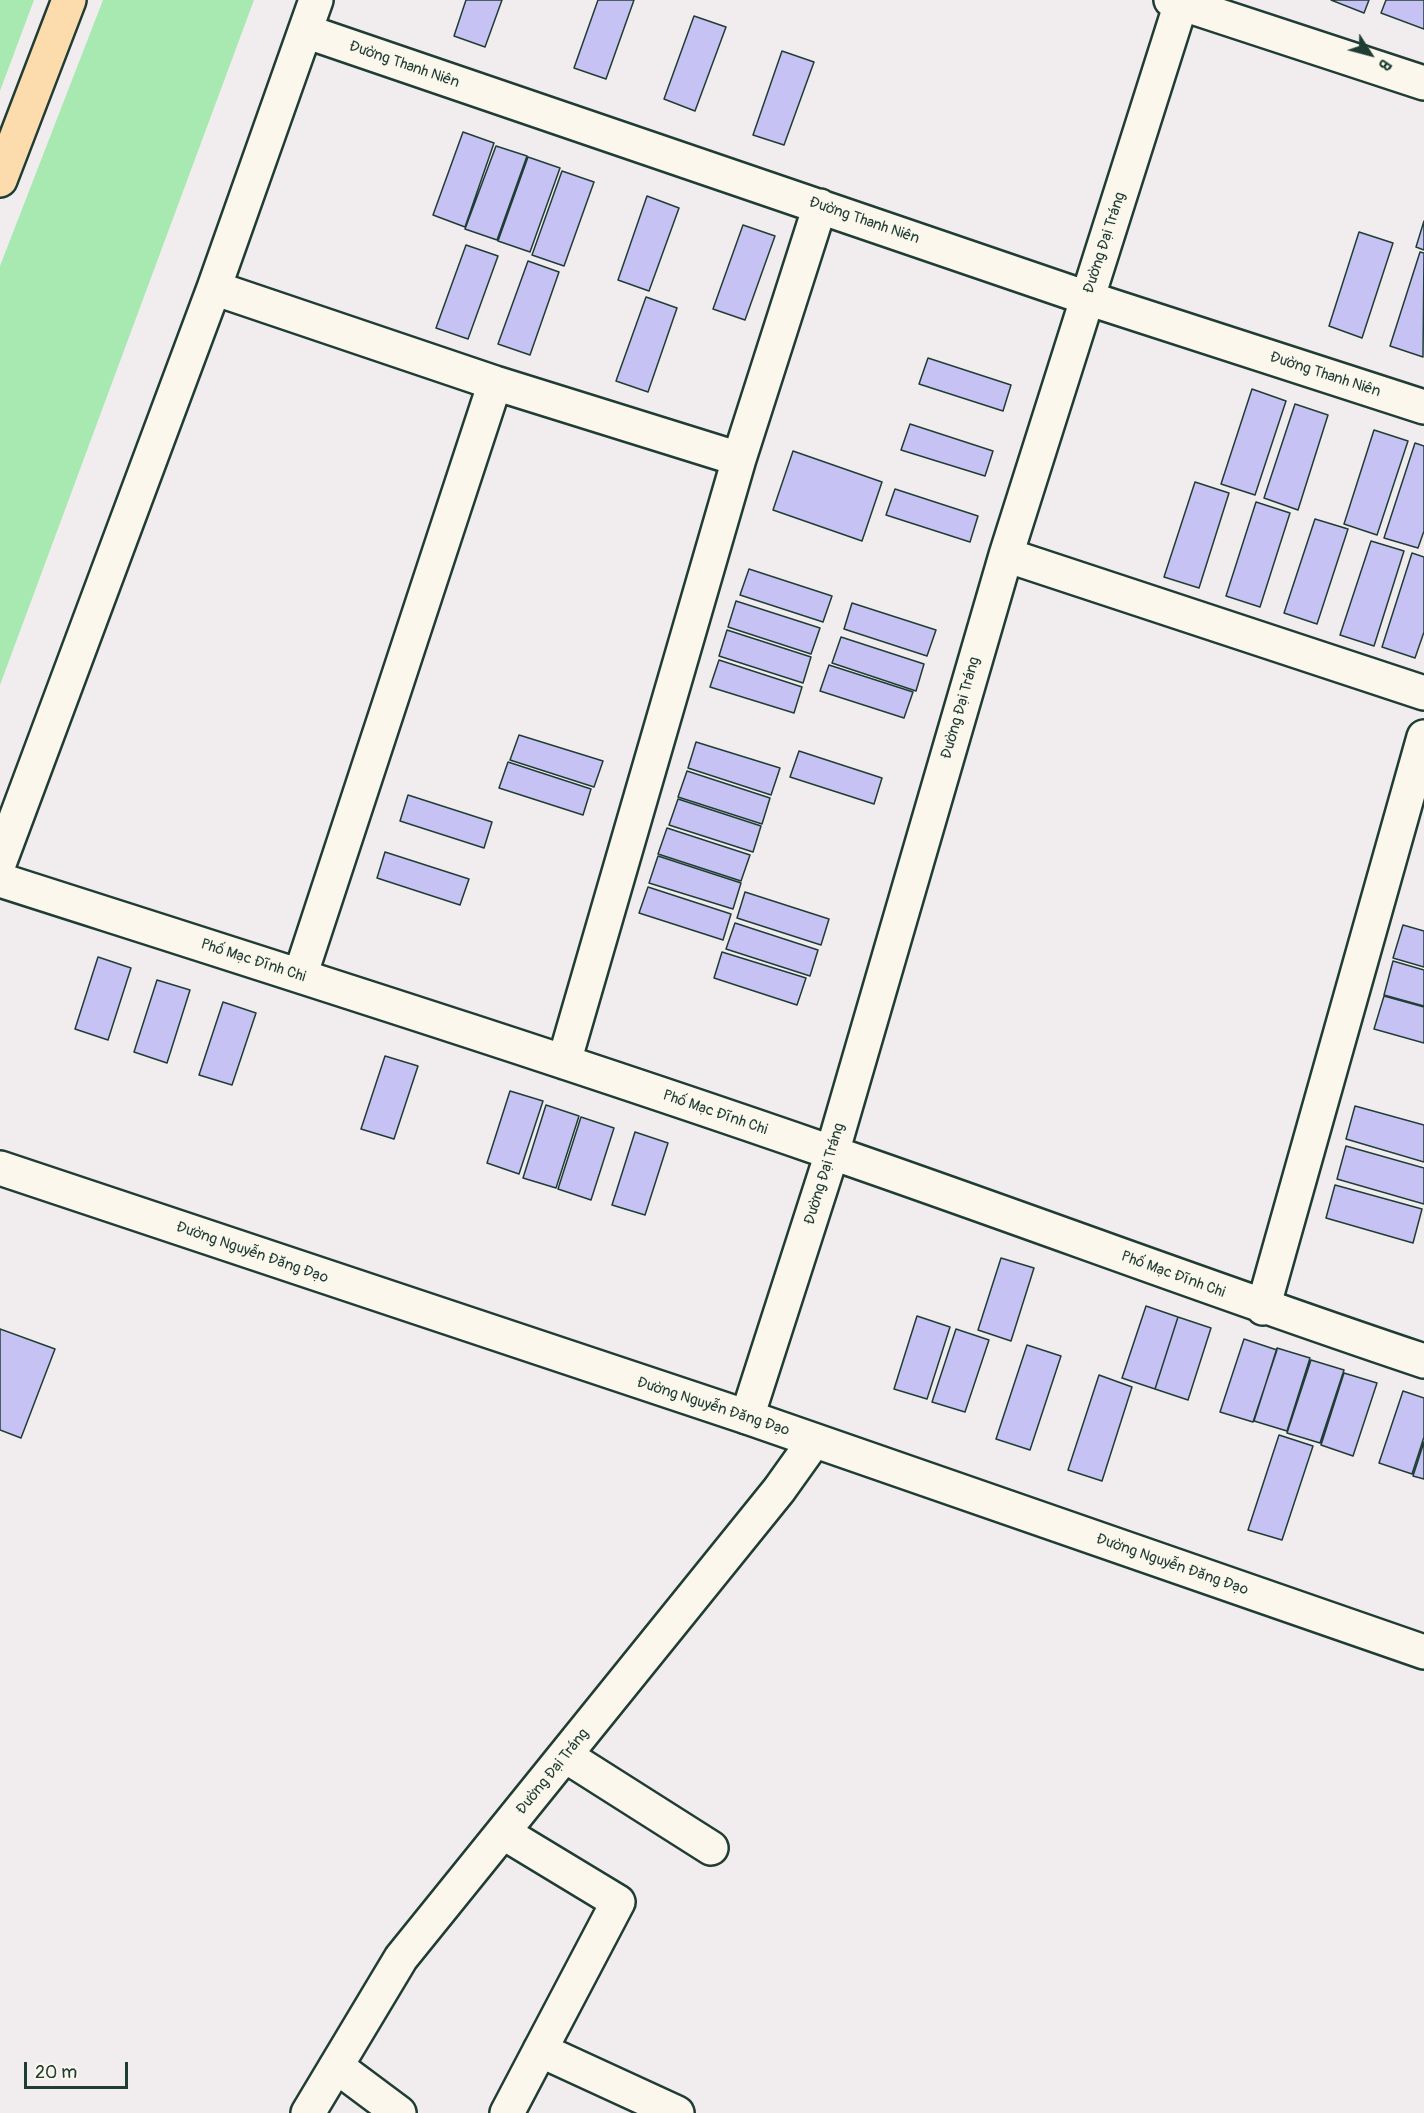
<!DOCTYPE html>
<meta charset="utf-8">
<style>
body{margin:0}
#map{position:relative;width:1424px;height:2113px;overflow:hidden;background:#f1ecee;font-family:Pangolin,sans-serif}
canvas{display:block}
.north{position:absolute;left:1340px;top:24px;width:60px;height:60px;-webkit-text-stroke:4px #fbf7ec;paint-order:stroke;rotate:126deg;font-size:16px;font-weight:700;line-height:24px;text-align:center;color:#1f3d34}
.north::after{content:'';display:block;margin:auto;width:21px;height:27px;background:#1f3d34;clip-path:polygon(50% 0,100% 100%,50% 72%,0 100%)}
.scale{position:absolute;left:24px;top:2062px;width:104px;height:27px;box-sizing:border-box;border:3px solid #1f3d34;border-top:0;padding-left:8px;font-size:18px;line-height:21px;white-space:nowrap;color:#1f3d34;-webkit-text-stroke:4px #fbf7ec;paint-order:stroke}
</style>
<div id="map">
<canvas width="1424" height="2113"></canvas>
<div class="north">B</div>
<div class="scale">20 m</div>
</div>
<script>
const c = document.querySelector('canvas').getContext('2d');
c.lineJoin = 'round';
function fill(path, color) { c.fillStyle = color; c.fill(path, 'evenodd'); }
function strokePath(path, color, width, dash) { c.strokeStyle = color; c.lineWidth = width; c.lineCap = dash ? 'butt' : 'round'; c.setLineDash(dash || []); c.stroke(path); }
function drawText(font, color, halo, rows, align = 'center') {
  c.font = font + ' Pangolin,sans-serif'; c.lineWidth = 5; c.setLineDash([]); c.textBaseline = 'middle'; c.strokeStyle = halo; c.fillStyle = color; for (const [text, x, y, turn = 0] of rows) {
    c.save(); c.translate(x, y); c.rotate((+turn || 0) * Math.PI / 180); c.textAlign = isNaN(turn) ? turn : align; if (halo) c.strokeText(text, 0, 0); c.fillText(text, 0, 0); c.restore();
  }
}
const green = new Path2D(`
 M0 0H34L0 91Z
 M103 0H254L0 685V266Z`);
const building = new Path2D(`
 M466 0H502L485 47 454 36Z
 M598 0H634L606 79 574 68Z
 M1331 0H1369L1364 13Z
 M1386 0H1424V29L1381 13Z
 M694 16 726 27 695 111 664 99Z
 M782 51 814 62 784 145 753 135Z
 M463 132 494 143 465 227 433 215Z
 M496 146 527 156 497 240 465 229Z
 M528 157 560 168 530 252 498 241Z
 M562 171 594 182 564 266 532 255Z
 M647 196 679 208 649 291 618 280Z
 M1424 221V250L1416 247Z
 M743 225 775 236 745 320 713 309Z
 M1359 232 1393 243 1362 338 1329 326Z
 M466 245 498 256 468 339 436 328Z
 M1420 252 1424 253 1423 357 1390 346Z
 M528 261 559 272 530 355 498 344Z
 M646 297 677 308 648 392 616 381Z
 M928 358 1011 385 1003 411 919 384Z
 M1252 389 1286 401 1255 495 1221 484Z
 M1295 404 1328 415 1298 510 1264 498Z
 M910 424 993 451 985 476 901 450Z
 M1374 430 1408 441 1377 535 1344 524Z
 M1415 443 1424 446V531L1418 548 1384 538Z
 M793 451 882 482 862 541 773 510Z
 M1195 482 1229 493 1199 588 1164 577Z
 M895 489 978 516 970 542 886 515Z
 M1256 502 1290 513 1260 607 1226 596Z
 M1315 519 1348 529 1317 624 1284 613Z
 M1371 541 1404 551 1374 646 1340 635Z
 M1412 553 1424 557V632L1415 658 1382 647Z
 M749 569 832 596 823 622 740 595Z
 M736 601 820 628 811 654 728 627Z
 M852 603 936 630 927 656 844 629Z
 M727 630 811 657 803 683 719 656Z
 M841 637 924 664 916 691 832 663Z
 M719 660 802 687 794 713 710 687Z
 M829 665 913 692 904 718 820 691Z
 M519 735 603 761 594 787 510 760Z
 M696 742 780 768 771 795 688 768Z
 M799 751 882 778 874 804 790 777Z
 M508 762 591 789 583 815 499 788Z
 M687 771 770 798 762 824 678 797Z
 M408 795 492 822 484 848 400 821Z
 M678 799 761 826 753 852 669 825Z
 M667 828 750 855 741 881 658 854Z
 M385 852 469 879 460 905 377 878Z
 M658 856 741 883 733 909 649 883Z
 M648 887 731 914 723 940 639 913Z
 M745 892 829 919 821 945 737 918Z
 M735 923 818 950 810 976 726 949Z
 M1403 925 1424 931V967L1393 958Z
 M722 952 806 978 797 1005 714 978Z
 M98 957 131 968 108 1040 75 1029Z
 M1393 961 1424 970V1006L1384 995Z
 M157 980 190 990 167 1063 134 1052Z
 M1384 996 1424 1007V1043L1374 1029Z
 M223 1002 256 1013 232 1085 199 1075Z
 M385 1056 418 1066 394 1139 361 1129Z
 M510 1091 543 1101 519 1174 487 1163Z
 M546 1105 579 1116 556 1188 523 1178Z
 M1355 1106 1424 1125V1162L1346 1139Z
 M581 1117 614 1128 591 1200 558 1189Z
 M635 1132 668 1143 645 1215 612 1205Z
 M1346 1146 1424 1168V1204L1337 1179Z
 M1335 1185 1422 1209 1413 1243 1326 1218Z
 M1001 1258 1034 1268 1011 1341 978 1330Z
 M1146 1306 1178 1317 1155 1389 1122 1378Z
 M917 1316 950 1327 927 1399 894 1389Z
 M1178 1317 1211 1328 1188 1400 1155 1389Z
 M0 1329 55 1349 21 1438 0 1430Z
 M956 1329 989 1340 965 1412 932 1402Z
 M1244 1339 1277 1350 1253 1422 1220 1412Z
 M1027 1345 1061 1356 1030 1450 996 1439Z
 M1277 1348 1310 1358 1287 1431 1254 1421Z
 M1311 1360 1344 1370 1320 1443 1287 1433Z
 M1344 1373 1377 1383 1353 1456 1321 1445Z
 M1099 1375 1132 1387 1102 1481 1068 1470Z
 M1403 1391 1424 1398V1437L1412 1474 1379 1463Z
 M1279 1435 1313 1446 1282 1540 1248 1530Z
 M1424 1442V1479L1413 1476Z`);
const street = new Path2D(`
 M1171 0 1424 83
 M305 31 1087 298 1424 407
 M214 288 495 383 739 459
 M1006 555 1424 693
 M0 861 214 288 316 0
 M0 880C278 969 557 1057 833 1153 1030 1221 1226 1295 1424 1361
 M300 976 495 383
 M564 1062 739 459 820 206
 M1263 1308 1424 737
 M747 1417 832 1153 1006 555 1182 0
 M566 1756 711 1848
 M504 1833 618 1902 507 2113
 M540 2050 677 2113
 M336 2066 399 2113
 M308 2113 401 1958 779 1490 814 1441`);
const secondary = new Path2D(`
 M0 1168 747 1417 1424 1652`);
const highway = new Path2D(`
 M0 180 69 0`);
const streetNames = [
 ["Đường Thanh Niên",404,65,19],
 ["Đường Thanh Niên",864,221,19],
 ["Đường Đại Tráng",1105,243,-72],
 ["Đường Thanh Niên",1325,375,18],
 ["Đường Đại Tráng",961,708,-74],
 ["Phố Mạc Đĩnh Chi",253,961,18],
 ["Phố Mạc Đĩnh Chi",715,1113,19],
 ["Đường Đại Tráng",825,1174,-73],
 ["Đường Nguyễn Đăng Đạo",252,1253,19],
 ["Phố Mạc Đĩnh Chi",1173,1275,20],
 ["Đường Nguyễn Đăng Đạo",713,1407,18],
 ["Đường Nguyễn Đăng Đạo",1172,1565,19],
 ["Đường Đại Tráng",553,1772,-51]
];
fill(green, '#a8e9b2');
fill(building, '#c7c2f4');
strokePath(building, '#1f3d34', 1.5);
strokePath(street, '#1f3d34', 38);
strokePath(secondary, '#1f3d34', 38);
strokePath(highway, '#1f3d34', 38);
strokePath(street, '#fbf7ec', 33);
strokePath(secondary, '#fbf7ec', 33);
strokePath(highway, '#fcdcac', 33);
drawText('15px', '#1f3d34', '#fbf7ec', streetNames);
</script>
